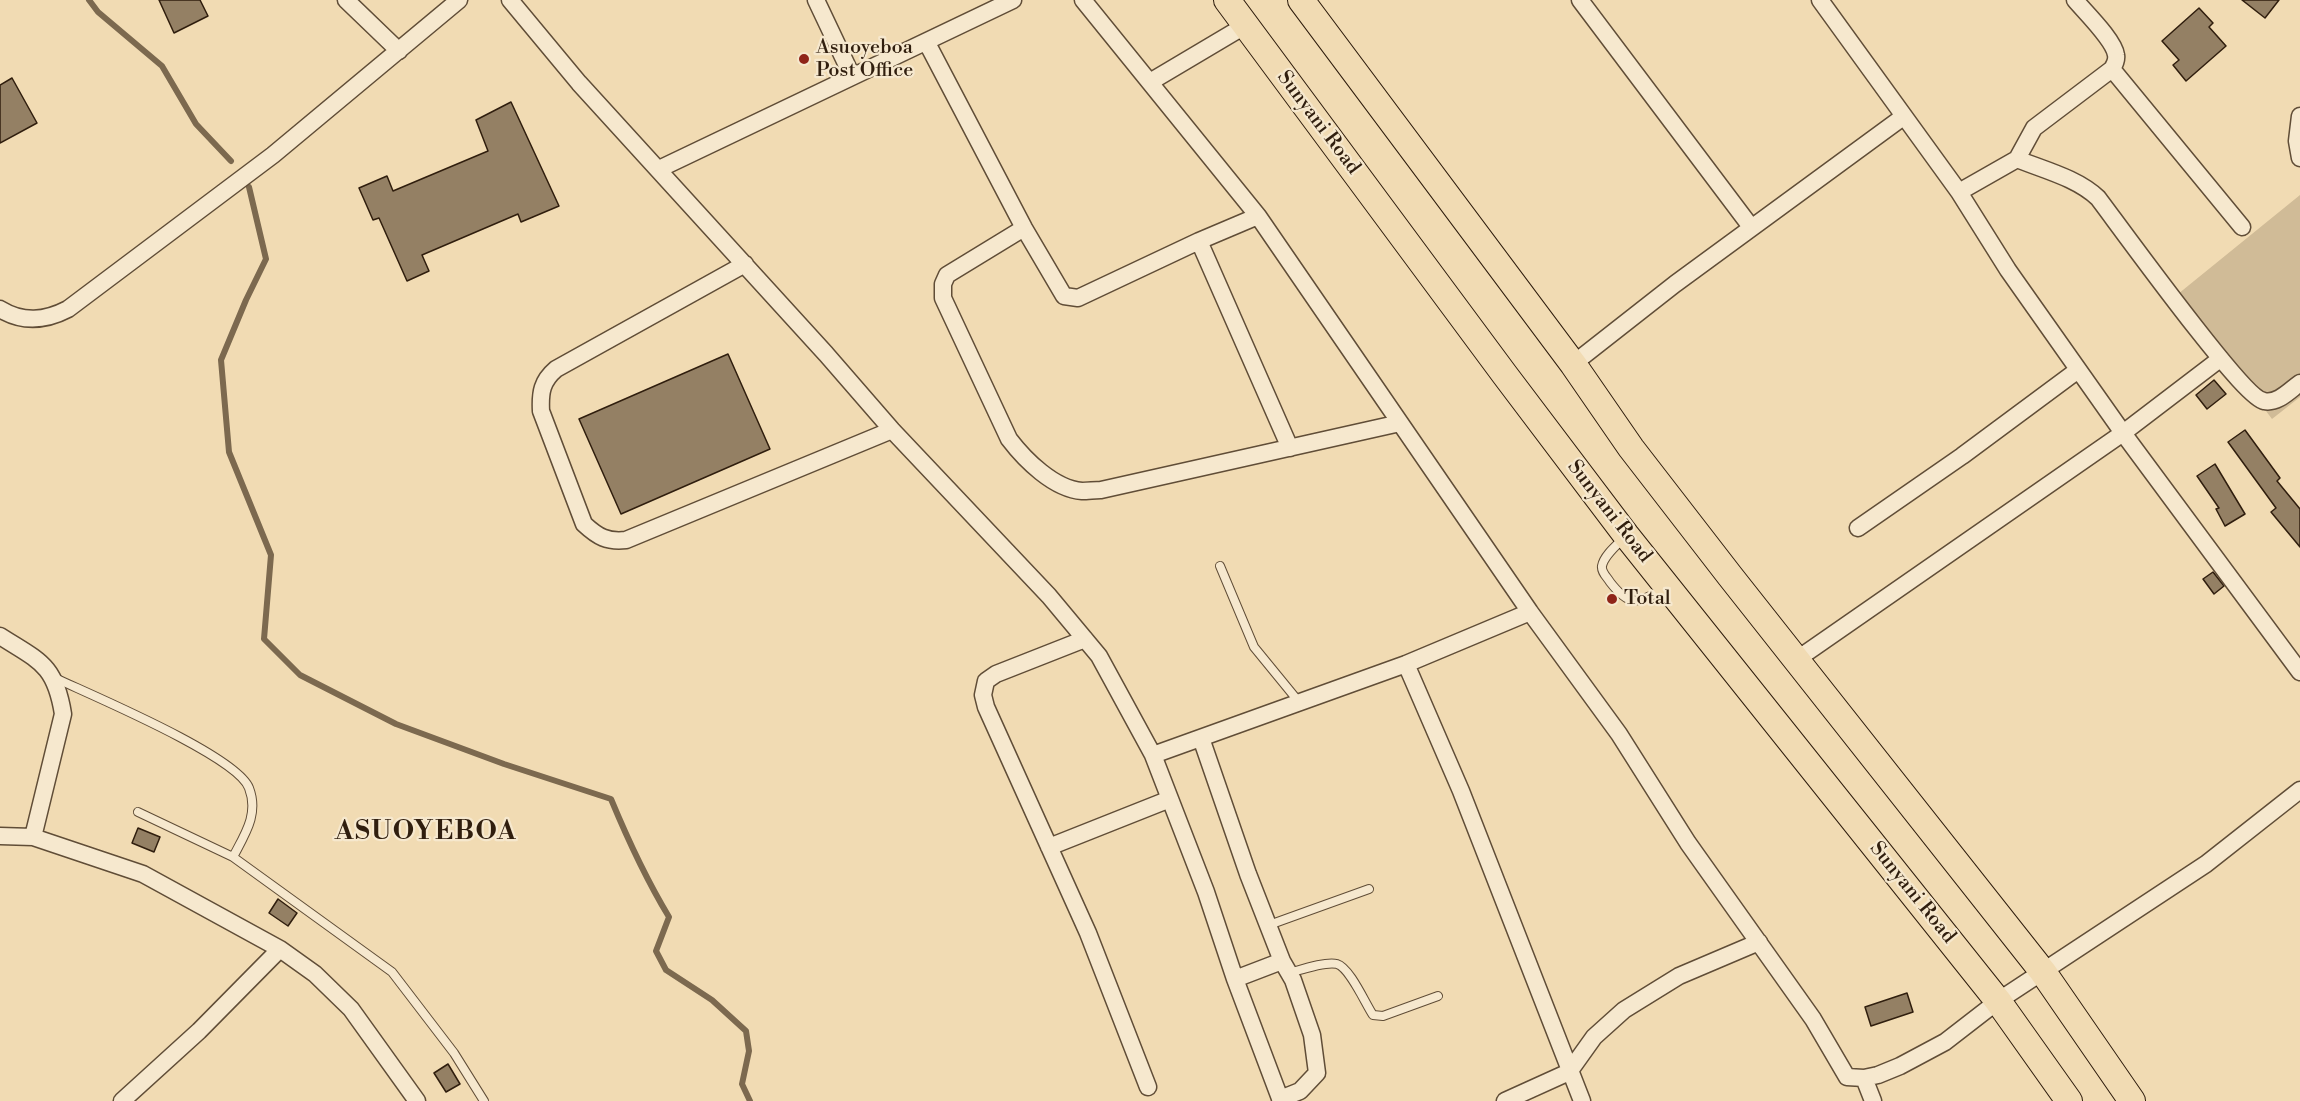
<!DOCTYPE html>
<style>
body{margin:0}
canvas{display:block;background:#f1dbb3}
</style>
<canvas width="2300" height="1101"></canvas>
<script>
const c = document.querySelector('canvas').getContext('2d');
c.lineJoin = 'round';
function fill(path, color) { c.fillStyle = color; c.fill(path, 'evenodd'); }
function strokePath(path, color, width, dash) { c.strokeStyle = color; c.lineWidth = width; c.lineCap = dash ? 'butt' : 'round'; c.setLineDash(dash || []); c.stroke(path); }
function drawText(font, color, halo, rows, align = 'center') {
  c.font = font + ' "Libre Bodoni",serif'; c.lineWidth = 4.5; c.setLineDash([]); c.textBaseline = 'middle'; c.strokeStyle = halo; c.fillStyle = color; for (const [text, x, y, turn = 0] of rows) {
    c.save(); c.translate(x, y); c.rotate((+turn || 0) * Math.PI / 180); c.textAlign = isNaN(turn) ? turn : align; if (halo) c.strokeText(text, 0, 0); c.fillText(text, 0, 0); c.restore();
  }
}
const green = new Path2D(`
 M2300 195V397L2272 419 2178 294Z`);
const stream = new Path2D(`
 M89 0 98 12 162 66 196 124 231 161
 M249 187 266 259 246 300 221 360 229 452 271 555 264 639 300 675 396 724 504 764 611 799C628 840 646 879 669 917L656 951 666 970 712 1000 746 1031 749 1051 742 1084 750 1101`);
const building = new Path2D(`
 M159 0H200L208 16 174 33Z
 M2242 0H2279L2265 18Z
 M2199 8 2213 23 2209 27 2226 46 2186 81 2173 65 2179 60 2162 41Z
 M12 78 37 123 0 143V85Z
 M511 102 559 206 521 222 518 214 422 255 429 271 407 281 379 218 373 220 359 188 387 176 393 191 488 151 476 120Z
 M728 354 770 449 621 514 579 419Z
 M2214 380 2226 394 2207 409 2196 395Z
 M2245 430 2280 478 2277 481 2300 509V547L2271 512 2276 508 2228 442Z
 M2215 464 2245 514 2225 526 2216 509 2219 508 2197 476Z
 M2213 572 2224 586 2214 594 2203 579Z
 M138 828 160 837 154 852 132 843Z
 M278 899 297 913 288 926 269 913Z
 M1907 993 1913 1012 1871 1026 1865 1007Z
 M448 1064 460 1084 446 1092 434 1073Z`);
const lane = new Path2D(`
 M1625 537C1618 544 1604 555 1602 566 1601 572 1607 577 1610 582 1631 609 1637 602 1665 589
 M1220 566 1254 647 1299 702
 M55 678C91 695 237 756 249 788 259 814 245 834 233 857
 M138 812 233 857 392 972 454 1053 484 1101
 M1269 925 1369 889
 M1289 973C1300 970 1326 961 1337 964 1350 968 1365 1003 1373 1015L1383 1016 1438 996`);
const street = new Path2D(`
 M346 0 399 51
 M510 0 579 83 826 354 892 430 1049 596 1099 656 1153 755 1206 892 1235 979 1281 1101
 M816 0 852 76
 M1083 0 1258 216 1530 612 1619 734 1688 843 1813 1019 1847 1077 1864 1078 1878 1075 1900 1066 1945 1042 1998 1001 2206 864 2300 790
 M1580 0 1751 227
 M1820 0 1959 192 2008 270 2123 433 2300 672
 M927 43 1024 228 1064 296 1078 298 1199 241 1258 216
 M2112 69 2242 227
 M1150 82 1246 25
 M2300 116 2297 141 2300 158
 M2017 159 2034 128 2112 69C2115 64 2117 60 2116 55 2114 40 2085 12 2075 0
 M659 169 1013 0
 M1959 192 2017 159C2044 170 2077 178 2098 198 2120 227 2243 398 2264 401 2278 404 2290 390 2300 383
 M1024 228 947 275 943 284V298L1009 439C1025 460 1054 489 1082 491 1088 491 1095 490 1101 490L1400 423
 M1199 241 1290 448
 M745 264 556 369C542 381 540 392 541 411L584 524C598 537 607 542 626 540L892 430
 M0 309C23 323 45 321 68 309L273 155 459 0
 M1573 364 1675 284 1903 117
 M1858 528 1962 456 2078 370
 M0 636C39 661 55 664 63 714L33 837
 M1085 639 996 674 986 681 983 695 986 707 1088 933 1148 1087
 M1796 660 2123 433 2220 359
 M1406 664 1461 791 1582 1101
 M1201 738 1248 874 1282 961 1293 980 1312 1035 1317 1073 1300 1091 1280 1099
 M1153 755 1406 664 1530 612
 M0 836 33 837 143 874 280 949 315 974 351 1009 417 1101
 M1049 847 1170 799
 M1235 979 1282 961
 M1864 1078 1873 1101
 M122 1101 199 1031 280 949
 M1505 1101 1569 1072 1594 1037 1624 1010 1679 976 1759 942`);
const primary = new Path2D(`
 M1227 0 1505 375 1626 535 1998 1001 2069 1101
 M1301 0 1573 364 1631 448 1730 576 2043 972 2132 1101`);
const markers = [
 [804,59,6,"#8f2418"],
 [1612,599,6,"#8f2418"]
];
const poiNames = [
 ["Asuoyeboa",816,48],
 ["Post Office",816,71],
 ["Total",1624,599]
];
const streetNames = [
 ["Sunyani Road",1318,123,53],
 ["Sunyani Road",1609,512,52],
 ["Sunyani Road",1912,893,51]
];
const districtNames = [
 ["ASUOYEBOA",426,833]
];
fill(green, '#d0bb97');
strokePath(stream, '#7c694f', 6);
fill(building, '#948064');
strokePath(building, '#301e0e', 1.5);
strokePath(lane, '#604d37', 10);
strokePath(street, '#604d37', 19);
strokePath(primary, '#301e0e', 28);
strokePath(lane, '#f6e8ce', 8);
strokePath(street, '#f6e8ce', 16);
strokePath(primary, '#f1dbb3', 26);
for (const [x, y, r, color] of markers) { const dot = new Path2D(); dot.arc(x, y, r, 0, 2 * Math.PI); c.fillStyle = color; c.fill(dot); strokePath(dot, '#f6e8ce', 2); }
drawText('20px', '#301e0e', '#f6e8ce', poiNames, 'left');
drawText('20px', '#301e0e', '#f6e8ce', streetNames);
c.letterSpacing = '1.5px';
drawText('bold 26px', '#301e0e', '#f6e8ce', districtNames);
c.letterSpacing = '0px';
</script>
